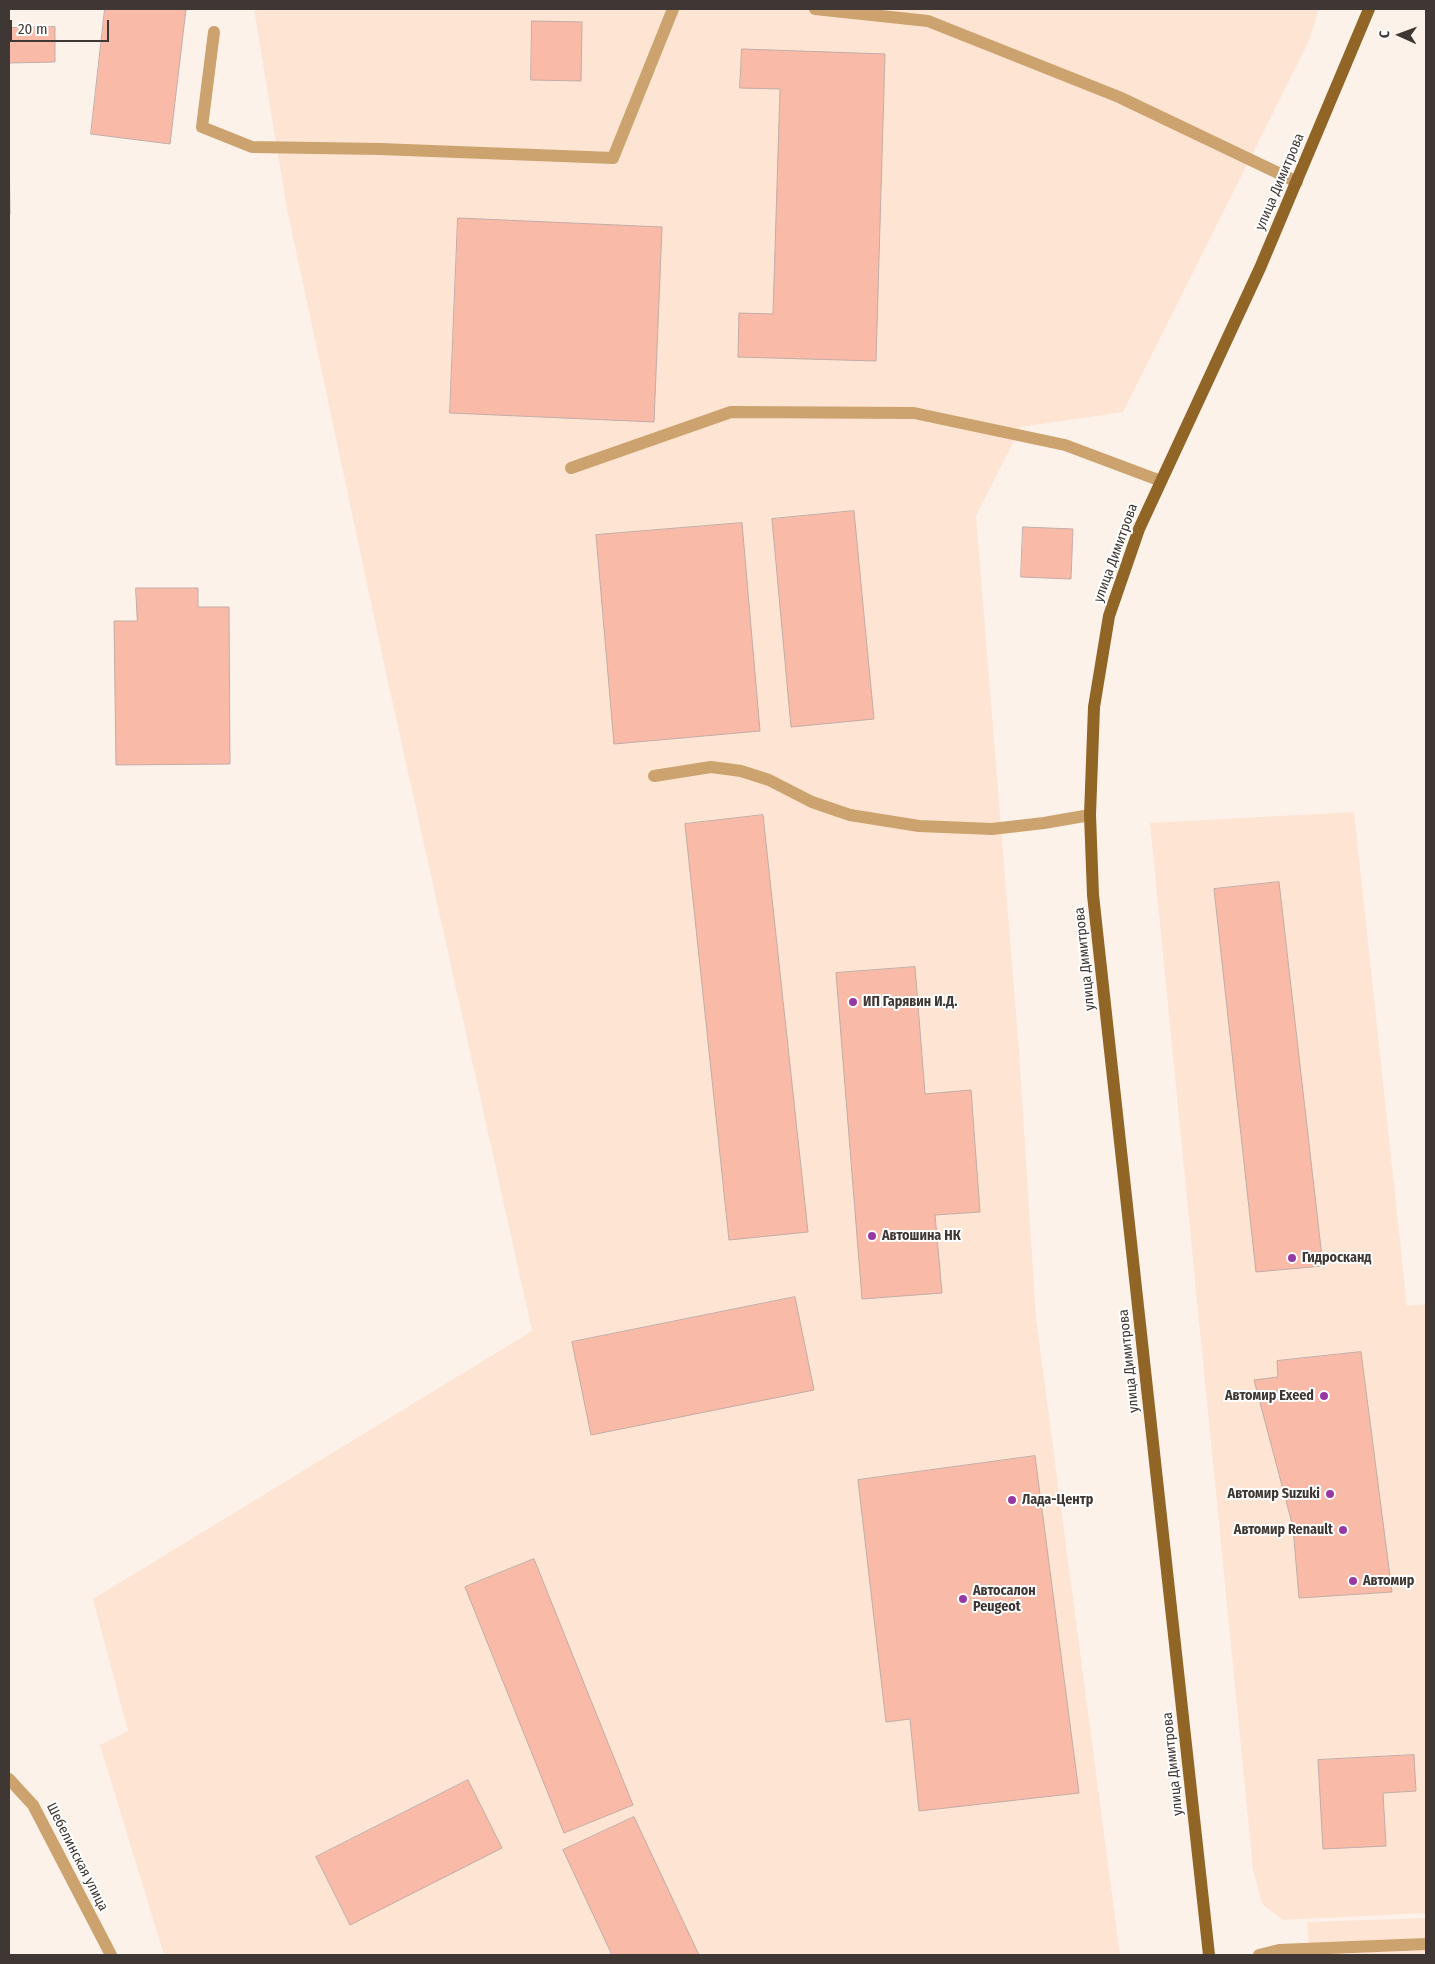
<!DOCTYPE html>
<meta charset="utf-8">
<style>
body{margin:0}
#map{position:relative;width:1435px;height:1964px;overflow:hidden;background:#fdf2ea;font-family:"Fira Sans Condensed",sans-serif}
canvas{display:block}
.frame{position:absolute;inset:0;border:10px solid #3f3733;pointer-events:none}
.north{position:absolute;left:1375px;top:10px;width:50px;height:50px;-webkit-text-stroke:4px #fff;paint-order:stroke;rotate:272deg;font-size:14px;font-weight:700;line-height:20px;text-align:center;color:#3f3733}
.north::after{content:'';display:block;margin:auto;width:18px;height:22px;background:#3f3733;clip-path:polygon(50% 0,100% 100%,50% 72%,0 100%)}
.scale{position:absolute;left:10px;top:20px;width:99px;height:22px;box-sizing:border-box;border:2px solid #3f3733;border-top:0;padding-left:6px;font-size:15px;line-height:18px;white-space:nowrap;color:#3f3733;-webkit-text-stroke:4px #fff;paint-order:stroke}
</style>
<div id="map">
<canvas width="1435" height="1964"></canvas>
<div class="frame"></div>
<div class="north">С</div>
<div class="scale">20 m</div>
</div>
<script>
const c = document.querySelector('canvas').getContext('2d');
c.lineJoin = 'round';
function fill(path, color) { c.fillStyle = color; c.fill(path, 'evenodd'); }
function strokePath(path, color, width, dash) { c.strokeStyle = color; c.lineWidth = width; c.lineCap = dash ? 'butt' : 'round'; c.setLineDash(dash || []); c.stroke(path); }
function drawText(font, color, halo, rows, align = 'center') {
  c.font = font + ' "Fira Sans Condensed",sans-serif'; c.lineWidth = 4; c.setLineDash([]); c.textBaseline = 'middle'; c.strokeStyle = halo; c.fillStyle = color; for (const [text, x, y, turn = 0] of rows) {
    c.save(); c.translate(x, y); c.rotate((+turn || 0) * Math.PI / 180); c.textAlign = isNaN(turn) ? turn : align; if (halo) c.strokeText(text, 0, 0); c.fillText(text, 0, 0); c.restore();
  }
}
const built = new Path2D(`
 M254 9H1319L1308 43 1123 412 1021 427 976 516 1019 1051 1036 1318 1120 1955H164L100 1745 128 1731 93 1599 532 1331 388 682 287 209Z
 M1354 812 1407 1306 1426 1304V1913L1283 1920 1262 1904 1253 1869 1150 823Z
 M1426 1918V1955H1310L1307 1922Z`);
const building = new Path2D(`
 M105 9H186L170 144 91 134Z
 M532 21 582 22 581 81 531 80Z
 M55 27V62L9 63V28Z
 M742 49 885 54 876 361 738 357 739 313 773 314 780 89 740 88Z
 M9 130 10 214H9Z
 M458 218 662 227 654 422 450 413Z
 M854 511 874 719 791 727 772 519Z
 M742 523 760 731 614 744 596 535Z
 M1023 527 1073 529 1071 579 1021 577Z
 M136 588H198V607H229L230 764 116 765 114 621H137Z
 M763 815 808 1232 729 1240 685 824Z
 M1279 882 1323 1266 1256 1272 1214 889Z
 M915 967 925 1094 971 1090 980 1212 935 1215 942 1293 862 1299 836 973Z
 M795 1297 814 1390 591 1435 572 1342Z
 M1361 1352 1392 1592 1299 1598 1293 1527 1254 1380 1278 1377 1277 1361Z
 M1035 1456 1079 1793 919 1811 910 1719 886 1722 858 1480Z
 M534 1559 633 1805 564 1833 465 1587Z
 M1414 1755 1416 1791 1383 1793 1386 1846 1323 1849 1318 1760Z
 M468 1780 502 1848 350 1925 316 1857Z
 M634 1817 699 1955H612L563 1850Z`);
const minor = new Path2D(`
 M815 9 928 21 1119 97 1297 182
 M214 32 202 127 252 147 380 149 613 158 673 9
 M571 468 731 412 914 413 1065 445 1161 481
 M654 776 711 767 741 771 769 780 812 802 850 815 919 826 992 829 1044 823 1090 815
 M9 1779 33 1805 111 1955
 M1259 1955 1279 1950 1426 1944`);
const major = new Path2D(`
 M1209 1955 1093 895 1090 815 1094 707 1109 616 1139 529 1260 268 1369 9`);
const markers = [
 [853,1002,5,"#9739a3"],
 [872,1236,5,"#9739a3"],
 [1292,1258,5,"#9739a3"],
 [1324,1396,5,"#9739a3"],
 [1330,1494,5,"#9739a3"],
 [1012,1500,5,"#9739a3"],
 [1343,1530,5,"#9739a3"],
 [1353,1581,5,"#9739a3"],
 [963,1599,5,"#9739a3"]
];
const streetNames = [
 ["улица Димитрова",1280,182,-67],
 ["улица Димитрова",1116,553,-70],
 ["улица Димитрова",1085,959,-96],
 ["улица Димитрова",1129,1361,-96],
 ["улица Димитрова",1173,1764,-96],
 ["Шебелинская улица",77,1857,63]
];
const poiNames = [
 ["ИП Гарявин И.Д.",863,1002],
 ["Автошина НК",882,1236],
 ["Гидросканд",1302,1258],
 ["Автомир Exeed",1314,1396,"right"],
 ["Автомир Suzuki",1320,1494,"right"],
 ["Лада-Центр",1022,1500],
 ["Автомир Renault",1333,1530,"right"],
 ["Автомир",1363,1581],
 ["Автосалон",973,1591],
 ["Peugeot",973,1607]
];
fill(built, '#fee4d3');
fill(building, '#f9baa8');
strokePath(building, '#c2ada7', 1);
strokePath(minor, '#cca36e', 12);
strokePath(major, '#906526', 12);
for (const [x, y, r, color] of markers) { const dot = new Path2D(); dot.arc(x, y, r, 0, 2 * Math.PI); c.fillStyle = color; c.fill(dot); strokePath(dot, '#fff', 2); }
drawText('14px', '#3f3733', '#fff', streetNames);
drawText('bold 14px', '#3f3733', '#fff', poiNames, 'left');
</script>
